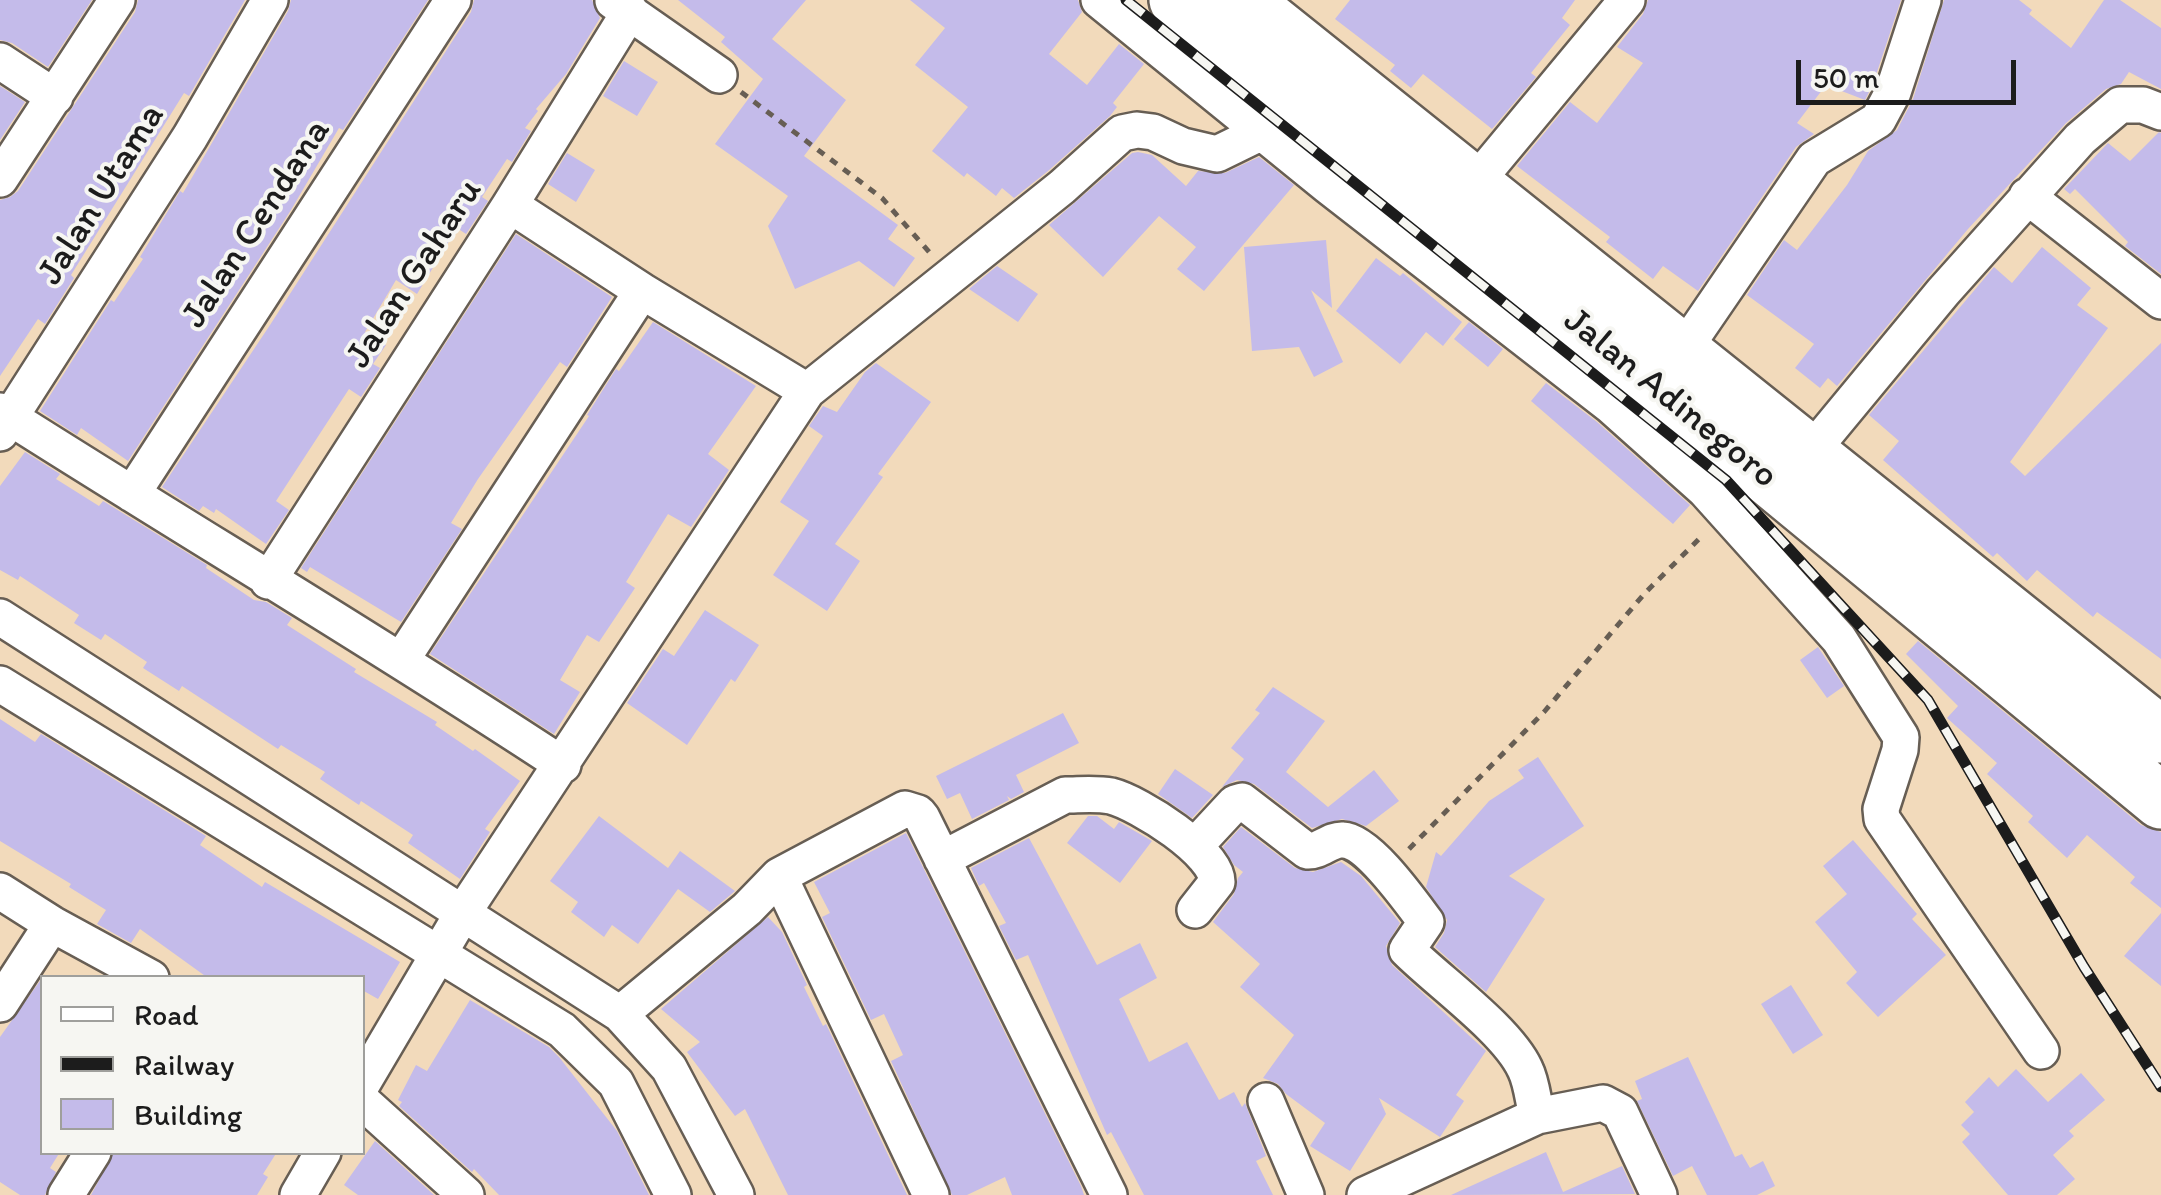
<!DOCTYPE html>
<style>
body{margin:0}
#map{position:relative;width:2161px;height:1195px;overflow:hidden;background:#f2dabb;font-family:Itim,sans-serif}
canvas{display:block}
.legend{position:absolute;left:40px;top:975px;width:325px;height:180px;box-sizing:border-box;background:#f6f6f2;border:2px solid #9f9f9c;margin:0;padding:12px 18px;list-style:none;font-size:30px;color:#1c1c1c}
.legend li{display:flex;align-items:center;gap:20px;height:50px}
.legend b{width:50px;border:2px solid #9f9f9c}
.scale{position:absolute;left:1796px;top:60px;width:220px;height:45px;box-sizing:border-box;border:5px solid #1c1c1c;border-top:0;padding-left:12px;font-size:30px;line-height:35px;white-space:nowrap;color:#1c1c1c;-webkit-text-stroke:8px #f6f6f2;paint-order:stroke}
</style>
<div id="map">
<canvas width="2161" height="1195"></canvas>
<ul class="legend">
<li><b style="height:12px;background:#fff"></b>Road</li>
<li><b style="height:12px;background:#1c1c1c"></b>Railway</li>
<li><b style="height:28px;background:#c4bbea"></b>Building</li>
</ul>
<div class="scale">50 m</div>
</div>
<script>
const c = document.querySelector('canvas').getContext('2d');
c.lineJoin = 'round';
function fill(path, color) { c.fillStyle = color; c.fill(path, 'evenodd'); }
function strokePath(path, color, width, dash) { c.strokeStyle = color; c.lineWidth = width; c.lineCap = dash ? 'butt' : 'round'; c.setLineDash(dash || []); c.stroke(path); }
function drawText(font, color, halo, rows, align = 'center') {
  c.font = font + ' Itim,sans-serif'; c.lineWidth = 8; c.setLineDash([]); c.textBaseline = 'middle'; c.strokeStyle = halo; c.fillStyle = color; for (const [text, x, y, turn = 0] of rows) {
    c.save(); c.translate(x, y); c.rotate((+turn || 0) * Math.PI / 180); c.textAlign = isNaN(turn) ? turn : align; if (halo) c.strokeText(text, 0, 0); c.fillText(text, 0, 0); c.restore();
  }
}
const building = new Path2D(`
 M0 0H92L48 67 12 43 0 40Z
 M138 0H245L189 96 184 93 71 275 74 278 45 324 38 319 0 376V200L10 197 18 191 135 12Z
 M291 0H428L343 130 339 128 291 210 128 461 81 428 77 435 40 411 111 300 114 302 143 259 140 257 180 191 183 193 288 11Z
 M474 0H592L600 18 566 74 536 109 538 111 525 128 531 131 512 162 507 159 482 197 488 201 466 234 457 228 417 294 396 280 365 332 386 345 373 364 380 368 361 397 349 389 276 501 289 510 266 544 216 509 214 513 203 506 199 511 162 487 270 325 471 12Z
 M678 0H806L772 39 846 100 804 156 898 225 888 239 915 258 894 287 859 261 795 289 768 226 788 196 715 144 763 79 721 42 725 37Z
 M910 0H1078L1082 12 1049 54 1087 85 1119 44 1144 64 1113 103 1117 107 1110 116 1048 171 1014 198 1002 188 996 196 967 173 964 177 932 151 968 107 915 65 945 28Z
 M1350 0H1575L1562 18 1570 25 1531 73 1536 77 1492 129 1423 74 1411 88 1390 71 1395 65 1335 19Z
 M1648 0H1901L1873 84 1865 100 1826 85 1797 123 1814 134 1796 147 1698 291 1663 266 1653 279 1606 242 1610 237 1517 166 1570 102 1597 123 1643 63 1617 47 1643 14Z
 M1944 0H2019L2032 10 2029 14 2071 48 2104 0H2120L2161 28V89L2129 72 2121 84 2106 89 2066 123 1968 229 1837 386 1828 378 1820 388 1795 368 1814 344 1747 295 1784 240 1797 250 1847 185 1868 151 1897 130 1913 99Z
 M624 61 658 82 637 116 603 96Z
 M0 86 25 102 0 140Z
 M2159 132 2161 133V274L2125 246 2128 242 2075 189 2070 194 2064 189 2108 143 2130 161Z
 M1138 152 1152 155 1186 186 1198 171 1225 173 1259 157 1294 185 1204 291 1177 269 1196 247 1159 216 1103 277 1049 225 1132 153Z
 M567 153 595 170 576 202 548 184Z
 M516 234 612 297 567 367 560 362 478 479 451 523 462 529 401 622 310 567 307 572 301 568Z
 M1326 240 1332 308 1311 290 1343 362 1314 377 1299 347 1252 351 1244 247Z
 M2042 247 2091 288 2077 305 2108 328 2010 462 2025 476 2161 343V659L2097 612 2093 617 2037 570 2027 581 1997 553 1993 557 1883 460 1899 441 1869 415 1994 267 2012 283Z
 M1376 258 1400 276 1403 273 1462 322 1443 346 1426 332 1400 364 1336 311Z
 M997 266 1038 294 1018 322 969 289Z
 M653 322 756 386 708 454 729 470 691 527 668 514 626 582 635 588 599 642 587 635 560 680 580 692 554 734 430 654 589 416 587 415 616 369 619 371Z
 M1469 322 1503 349 1488 367 1454 339Z
 M876 363 931 402 878 474 883 477 835 544 860 561 827 611 773 575 809 521 780 502 823 436 809 426 823 406 837 412 865 372Z
 M1546 383 1597 422 1690 505 1673 524 1531 401Z
 M25 452 60 474 56 479 99 506 103 501 207 565 206 568 254 600 266 602 292 618 287 625 356 669 354 672 437 722 435 725 473 751 475 749 520 781 485 829 490 832 460 879 408 843 413 835 361 801 359 805 320 779 325 772 281 745 278 749 182 686 179 691 143 668 147 662 105 634 101 640 74 623 79 615 20 576 18 580 0 570V486Z
 M705 610 759 645 735 682 731 679 687 745 627 703 663 649 674 656Z
 M1918 641 2141 825 2161 832V908L2130 883 2135 877 2087 835 2067 858 2028 822 2033 816 1987 774 1997 763 1947 718 1958 706 1906 654Z
 M1818 647 1844 686 1827 698 1800 660Z
 M1273 687 1325 721 1286 772 1328 807 1374 770 1399 801 1366 826 1342 819 1312 828 1254 784 1237 780 1222 787 1244 759 1231 748 1260 713 1255 710Z
 M1063 713 1079 743 1016 775 1024 792 1011 799 1007 796 1009 800 972 819 960 793 947 799 936 776Z
 M0 719 35 742 41 734 206 836 200 845 262 887 265 882 400 962 378 999 362 990V978H208L140 929 131 943 97 924 106 910 69 887 71 884 0 841Z
 M1538 757 1584 826 1509 876 1545 899 1486 992 1435 947 1444 933 1447 920 1426 887 1436 852 1441 856 1489 801 1524 778 1518 770Z
 M1175 769 1213 795 1192 818 1158 794Z
 M599 816 668 868 680 851 735 891 710 912 678 889 638 944 612 925 604 937 571 912 578 902 550 881Z
 M1088 816H1097L1114 829 1119 822 1152 841 1120 883 1067 843Z
 M1241 827 1295 868 1313 872 1341 862 1361 876 1400 923 1386 946 1392 965 1486 1051 1456 1095 1464 1101 1440 1137 1379 1098 1386 1114 1350 1171 1310 1146 1325 1123 1286 1094 1278 1084 1263 1078 1294 1035 1240 987 1260 964 1213 922 1234 894 1238 878 1243 872 1234 865 1223 847Z
 M906 833 1081 1186 1084 1195H1012L1005 1177 967 1195H952L891 1061 903 1055 884 1014 871 1020 822 917 830 913 814 882Z
 M1029 838 1097 965 1140 943 1157 978 1119 999 1149 1062 1187 1042 1219 1100 1234 1092 1242 1107 1245 1103 1266 1156 1256 1161 1273 1195H1144L1111 1132 1107 1135 1028 955 1016 960 999 926 1006 923 984 883 979 886 971 868Z
 M1853 840 1917 914 1912 919 1946 955 1878 1017 1846 983 1857 972 1815 922 1847 894 1823 866Z
 M2161 913V986L2124 956Z
 M768 917 782 932 807 985 804 987 823 1026 826 1024 907 1195H788L745 1109 735 1116 687 1052 700 1042 661 1009Z
 M42 978V1152H60L50 1168 56 1172 45 1195H20L0 1182V1037Z
 M1791 985 1823 1035 1793 1054 1761 1004Z
 M470 1000 549 1047 559 1057 617 1131 649 1195H499L474 1169 472 1172 399 1106 402 1102 398 1100 416 1065 427 1071Z
 M1688 1057 1735 1157 1742 1154 1750 1168 1763 1161 1775 1186 1757 1195H1707L1692 1166 1673 1176 1637 1101 1642 1099 1635 1081Z
 M2016 1069 2048 1102 2081 1073 2105 1100 2069 1131 2074 1136 2053 1155 2075 1179 2057 1195H2008L1962 1142 1970 1134 1961 1125 1974 1112 1965 1102 1989 1077 1998 1087Z
 M375 1141 434 1195H358L344 1185Z
 M114 1152H277L263 1174 268 1177 257 1195H91Z
 M1546 1152 1563 1192 1622 1166 1635 1194 1451 1195Z`);
const path = new Path2D(`
 M741 92 882 198 930 253
 M1409 849 1544 712 1645 593 1702 536`);
const minor = new Path2D(`
 M1099 0 1328 186 1611 406 1705 490 1839 639 1901 737 1900 750 1881 809 1882 819 2041 1051
 M613 1 719 75
 M0 61 55 97
 M0 179 117 0
 M1475 183 1627 0
 M2027 196 2161 301
 M510 205 642 291 807 391
 M1682 352 1814 159 1878 120 1893 92 1923 0
 M0 411C187 530 378 643 563 765
 M0 433 190 137 270 0
 M1809 454 1943 292 2080 139 2120 105H2143L2161 112
 M132 494 453 0
 M268 581 510 205 630 11
 M0 617 620 1014
 M402 659 642 291
 M0 684 562 1030 616 1083 673 1195
 M1195 846 1235 803 1242 801 1307 851C1320 852 1330 839 1343 840 1368 841 1411 902 1426 922L1407 950C1439 982 1507 1030 1525 1069 1532 1083 1533 1101 1537 1116L1603 1103 1620 1112 1659 1195
 M942 859 1065 795C1079 795 1096 793 1111 796 1139 803 1218 853 1217 882L1195 910
 M779 876 931 1195
 M0 891 52 924 151 978
 M0 1004 52 924
 M362 1084 464 911 807 391 1062 187 1122 133 1137 130 1153 132 1183 146 1217 154 1262 132
 M362 1101 466 1195
 M1266 1101 1306 1195
 M66 1195 93 1152
 M298 1195 323 1152
 M736 1195 669 1068 620 1014 747 909 779 876 905 809 918 813 922 818 1109 1195
 M1365 1195 1537 1116`);
const trunk = new Path2D(`
 M1177 0 1752 464 2161 801
 M1243 0 2161 735`);
const rail = new Path2D(`
 M1126 0 1726 480 1928 700 2084 967 2161 1087`);
const streetNames = [
 ["Jalan Utama",102,195,-58],
 ["Jalan Cendana",257,224,-57],
 ["Jalan Gaharu",415,274,-57],
 ["Jalan Adinegoro",1670,399,39]
];
fill(building, '#c4bbea');
strokePath(minor, '#675e54', 40);
strokePath(trunk, '#675e54', 60);
strokePath(path, '#675e54', 5, [8, 8]);
strokePath(minor, '#fff', 35);
strokePath(trunk, '#fff', 55);
strokePath(rail, '#1c1c1c', 11);
strokePath(rail, '#f6f6f2', 8, [22]);
drawText('38px', '#1c1c1c', '#f6f6f2', streetNames);
</script>
